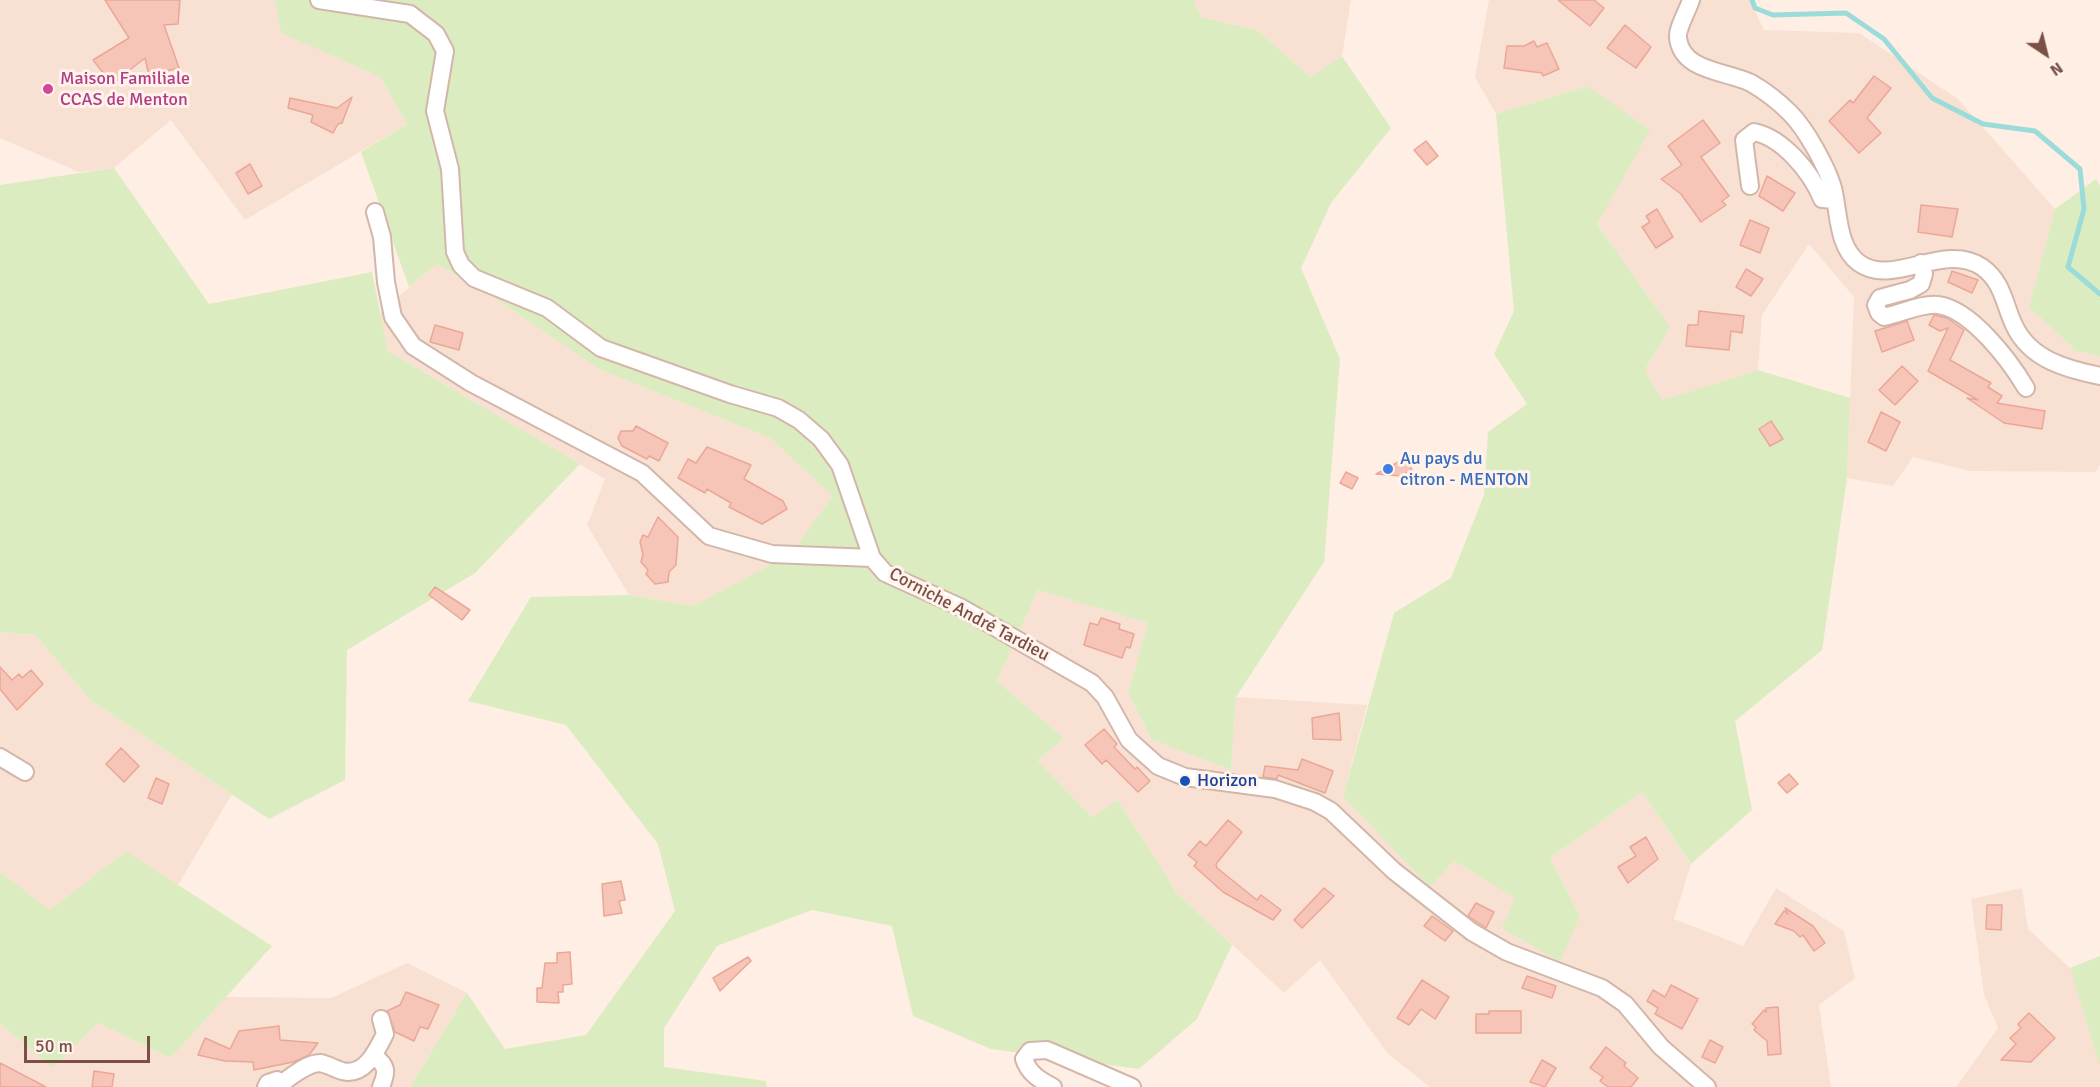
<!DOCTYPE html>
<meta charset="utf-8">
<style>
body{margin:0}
#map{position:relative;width:2100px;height:1087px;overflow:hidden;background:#feeee3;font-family:Signika,sans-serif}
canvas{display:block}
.north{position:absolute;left:2016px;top:24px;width:60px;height:60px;-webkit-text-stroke:4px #fff3eb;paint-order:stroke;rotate:145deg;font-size:16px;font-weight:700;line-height:24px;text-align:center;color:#794f46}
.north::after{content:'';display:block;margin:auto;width:21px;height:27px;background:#794f46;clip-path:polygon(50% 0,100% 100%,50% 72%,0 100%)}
.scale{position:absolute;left:24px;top:1036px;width:126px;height:27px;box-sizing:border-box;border:3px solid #794f46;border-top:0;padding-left:8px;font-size:18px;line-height:21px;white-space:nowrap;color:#794f46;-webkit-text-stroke:4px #fff3eb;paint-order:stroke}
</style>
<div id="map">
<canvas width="2100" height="1087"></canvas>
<div class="north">N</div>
<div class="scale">50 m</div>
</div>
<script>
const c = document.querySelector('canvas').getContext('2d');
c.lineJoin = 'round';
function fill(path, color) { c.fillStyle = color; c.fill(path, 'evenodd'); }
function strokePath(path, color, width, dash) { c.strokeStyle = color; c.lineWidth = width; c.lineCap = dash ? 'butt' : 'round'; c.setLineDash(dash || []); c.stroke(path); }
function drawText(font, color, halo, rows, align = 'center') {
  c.font = font + ' Signika,sans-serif'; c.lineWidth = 6; c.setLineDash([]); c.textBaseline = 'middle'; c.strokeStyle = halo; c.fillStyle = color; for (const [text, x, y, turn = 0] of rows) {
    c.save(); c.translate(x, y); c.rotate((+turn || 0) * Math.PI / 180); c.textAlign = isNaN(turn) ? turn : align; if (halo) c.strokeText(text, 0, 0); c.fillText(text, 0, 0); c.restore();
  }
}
const residential = new Path2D(`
 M0 0H275L282 33 380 77 407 124 245 220 171 120 114 168 79 172 0 138Z
 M1194 0H1351L1342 56 1311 77 1257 30 1201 17Z
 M1489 0H1750L1764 30 1859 33 1958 99 2055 209 2029 307 2076 351 2100 356V464L2096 472 1970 471 1913 457 1893 486 1847 478 1854 297 1809 244 1762 315 1758 370 1662 400 1645 370 1670 327 1597 224 1587 86 1496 114 1475 77Z
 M437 264 493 297 601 370 770 438 834 496 792 554 693 606 629 595 587 525 605 479 388 351 380 312Z
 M1038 590 1148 623 1128 693 1152 740 1231 770 1236 697 1367 705 1343 797 1430 886 1454 861 1515 898 1559 961 1580 916 1550 858 1642 792 1691 864 1674 919 1743 946 1776 888 1844 931 1855 978 1819 1005 1831 1087H1430L1388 1054 1320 960 1284 993 1177 893 1118 800 1092 817 1038 761 1064 738 997 681Z
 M0 632 35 635 91 701 232 794 178 885 126 851 50 911 0 872Z
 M2022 888 2028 929 2070 968 2100 1059V1087H1956L1998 1028 1984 995 1971 899Z
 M407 963 467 993 410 1087H0V1024L53 1068 98 1023 171 1058 226 997 331 998Z`);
const green = new Path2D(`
 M275 0H1194L1201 17 1257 30 1311 77 1342 56 1391 128 1331 203 1301 268 1340 359 1324 562 1236 697 1231 770 1152 740 1128 693 1148 623 1038 590 997 681 1064 738 1038 761 1092 817 1118 800 1177 893 1232 945 1197 1019 1139 1069 991 1049 913 1016 892 926 812 910 717 946 664 1028V1067L766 1081 767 1087H410L467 993 505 1049 586 1035 675 911 658 844 566 725 468 701 531 597 629 595 693 606 791 554 833 496 770 438 601 370 493 297 437 264 409 287 361 152 407 124 380 77 281 33Z
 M1587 86 1650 130 1597 224 1670 327 1645 370 1662 400 1758 370 1850 398 1847 478 1822 650 1735 721 1752 810 1691 864 1642 792 1550 858 1580 916 1560 962 1502 928 1515 898 1454 861 1430 887 1343 797 1394 613 1451 578 1484 495 1488 432 1527 404 1494 354 1514 311 1496 114Z
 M114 168 209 304 372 272 388 351 580 464 475 573 347 650 345 780 269 819 91 701 35 635 0 632V185Z
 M2096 179 2100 186V356L2076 351 2029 307 2055 209Z
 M126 851 272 946 171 1058 98 1023 53 1068 0 1024V872L50 910Z
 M2100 956V1066L2070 968Z`);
const stream = new Path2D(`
 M1752 0 1755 8 1773 15 1846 13 1884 39 1932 98 1983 124 2035 131 2080 169 2084 209 2068 267 2100 294`);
const building = new Path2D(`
 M105 0H180L178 24 164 25 179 68 149 75 145 58 112 84 93 60 129 38Z
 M1558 0H1594L1604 8 1590 26Z
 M1625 25 1651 47 1636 68 1607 48Z
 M1534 41 1537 47 1547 43 1559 69 1543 76 1542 73 1504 68 1507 46H1524Z
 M1874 76 1891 88 1867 118 1881 133 1859 153 1829 121 1850 100 1853 103Z
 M352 97 342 123 338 124 333 133 311 122 313 115 288 108 290 98 337 108Z
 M1703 120 1720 143 1701 157 1729 196 1722 201 1726 205 1701 222 1681 194 1661 179 1682 165 1668 146Z
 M1426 141 1438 156 1427 165 1414 150Z
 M250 164 262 186 248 194 236 173Z
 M1767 176 1795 193 1783 211 1759 196Z
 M1921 205 1958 209 1952 237 1918 232Z
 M1657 209 1673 237 1656 248 1642 227 1650 222 1646 216Z
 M1750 220 1769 228 1760 253 1740 245Z
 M1746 269 1763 279 1751 296 1736 287Z
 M1952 271 1978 280 1972 293 1948 282Z
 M1699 311 1744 316 1742 333 1731 331 1729 350 1686 346 1688 325H1698Z
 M1934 315 1947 318 1964 330 1950 360 1991 383 1988 387 2002 396 1997 403 2045 411 2042 429 2004 423 1967 398 1978 400 1928 371 1948 328 1940 331 1929 325Z
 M1907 321 1914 340 1882 352 1875 331Z
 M435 325 463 333 459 350 430 342Z
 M1902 366 1918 381 1895 405 1879 390Z
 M1881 412 1900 422 1886 451 1868 442Z
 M1771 421 1783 439 1770 446 1759 429Z
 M636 426 668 443 659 461 649 456 647 459 622 446 618 438 621 431H633Z
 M707 447 751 465 744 479 783 501 787 509 762 524 729 507 731 503 707 489 705 493 678 478 688 459 696 463Z
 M1406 458 1412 470 1401 476 1376 474Z
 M1346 472 1358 478 1352 489 1340 483Z
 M658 517 678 537 676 565 669 572 668 582 655 584 646 574 648 570 641 562 643 554 640 542 643 535 648 537Z
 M435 587 470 610 462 620 429 595Z
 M1101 618 1120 624 1119 629 1134 634 1130 648 1126 647 1122 658 1084 645 1090 623 1098 625Z
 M0 667 12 680 19 674 22 678 31 670 43 684 17 710 0 689Z
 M1339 713 1341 740 1313 739 1312 718Z
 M1104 729 1117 744 1114 747 1135 769 1137 767 1150 781 1138 792 1106 760 1102 764 1085 745Z
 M121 748 139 766 124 782 106 764Z
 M1302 759 1333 771 1325 793 1278 775 1277 779 1263 777 1265 766 1298 770Z
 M1789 774 1798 784 1787 793 1778 783Z
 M156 778 169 784 162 804 148 798Z
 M1228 820 1242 832 1216 864 1217 868 1257 900 1261 895 1281 910 1273 920 1223 892 1194 866 1197 862 1188 855 1200 841 1206 846Z
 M1646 837 1658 859 1628 883 1618 867 1636 856 1630 847Z
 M621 881 625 900 619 901 622 913 604 916 602 884Z
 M1324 888 1334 896 1302 928 1294 920Z
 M1476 903 1494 912 1486 928 1468 916Z
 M1987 905H2002L2001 930 1986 929Z
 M1785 908 1813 926 1825 943 1814 951 1803 935 1800 937 1794 931 1775 924 1784 911 1788 914Z
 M1432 916 1453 931 1445 941 1424 926Z
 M570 952 572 984 563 985V992H558L559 1003 537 1002V988H542L545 963H557V953Z
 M748 957 751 961 720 991 713 978Z
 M1527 976 1556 986 1552 998 1522 988Z
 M1422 980 1449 997 1435 1019 1421 1009 1409 1025 1397 1018Z
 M1671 985 1698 999 1682 1029 1655 1014 1658 1008 1647 1001 1653 990 1665 997Z
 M406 992 439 1005 428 1029 420 1027 414 1041 395 1032 387 1011 400 1005Z
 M1778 1007 1781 1054 1768 1055 1767 1041 1754 1030 1756 1027 1752 1024 1764 1010 1766 1012V1008Z
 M1489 1011H1521V1033H1476V1014H1489Z
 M2029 1013 2055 1038 2031 1062 2001 1060 2016 1044 2010 1038 2021 1028 2018 1024Z
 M279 1026 280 1040 318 1043 309 1055 293 1062 254 1070 253 1062 225 1061 198 1055 205 1038 230 1049 239 1031Z
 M1710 1040 1723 1047 1715 1063 1702 1057Z
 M1606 1047 1626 1063 1624 1066 1638 1078 1631 1087H1608L1600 1081 1603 1077 1590 1068Z
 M1542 1060 1556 1068 1545 1087 1530 1082Z
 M0 1063 46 1087H0Z
 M94 1071 114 1074 112 1087H92Z`);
const minor = new Path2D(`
 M319 0 410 14 436 34 445 51 435 111 450 169 455 252 461 265 474 278 547 308 601 348 730 394 778 408 799 420 821 439 840 465 872 558 885 573 960 607 1092 683 1105 697 1129 740 1158 766 1185 777 1275 789 1315 802 1331 811 1394 871 1472 932 1507 952 1602 988 1625 1004 1661 1047 1707 1087
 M1691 0C1688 10 1677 28 1678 38 1682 72 1727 71 1751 83 1765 91 1779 102 1790 113 1806 129 1827 167 1833 188 1839 212 1837 247 1859 263 1893 288 1944 241 1982 267 2003 282 2004 304 2014 325 2030 360 2067 369 2100 376
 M1750 186 1744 140 1754 132C1783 138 1811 172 1822 199L1835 200
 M375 212 382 237 386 282 393 317 413 346 471 383 642 473 709 536 772 554 872 558
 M1921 263 1924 274 1921 284 1910 290 1880 298 1876 305 1879 313 1884 317C1900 314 1922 303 1938 305 1971 309 2010 361 2026 388
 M0 757 25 772
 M374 1056C388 1066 387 1072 381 1087
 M282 1083C292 1076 307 1063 320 1063 327 1064 335 1069 342 1071 365 1077 377 1050 385 1034L381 1019
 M266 1087 268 1083 277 1080 283 1087
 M1053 1087C1040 1080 1029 1074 1024 1059L1030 1051 1047 1050 1132 1087`);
const markers = [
 [48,89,6,"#d1479c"],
 [1388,469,6,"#3f7fe0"],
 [1185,781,6,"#1a4fb4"]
];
const hotelNames = [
 ["Maison Familiale",60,79],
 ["CCAS de Menton",60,100]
];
const shopNames = [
 ["Au pays du",1400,459],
 ["citron - MENTON",1400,480]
];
const streetNames = [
 ["Corniche André Tardieu",969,615,28]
];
const transitNames = [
 ["Horizon",1197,781]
];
fill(residential, '#f8e1d3');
fill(green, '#dbedc0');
strokePath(stream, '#9bdcda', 5);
fill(building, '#f6c5b8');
strokePath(building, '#eaa797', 1.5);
strokePath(minor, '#d3b6aa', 20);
strokePath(minor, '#fff', 16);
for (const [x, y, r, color] of markers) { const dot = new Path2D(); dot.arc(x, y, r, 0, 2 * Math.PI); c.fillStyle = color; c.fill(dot); strokePath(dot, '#fff3eb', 2); }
drawText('18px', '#b23c85', '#fff3eb', hotelNames, 'left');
drawText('18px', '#366cbe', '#fff3eb', shopNames, 'left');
drawText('18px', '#794f46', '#fff3eb', streetNames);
drawText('18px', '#164399', '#fff3eb', transitNames, 'left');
</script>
